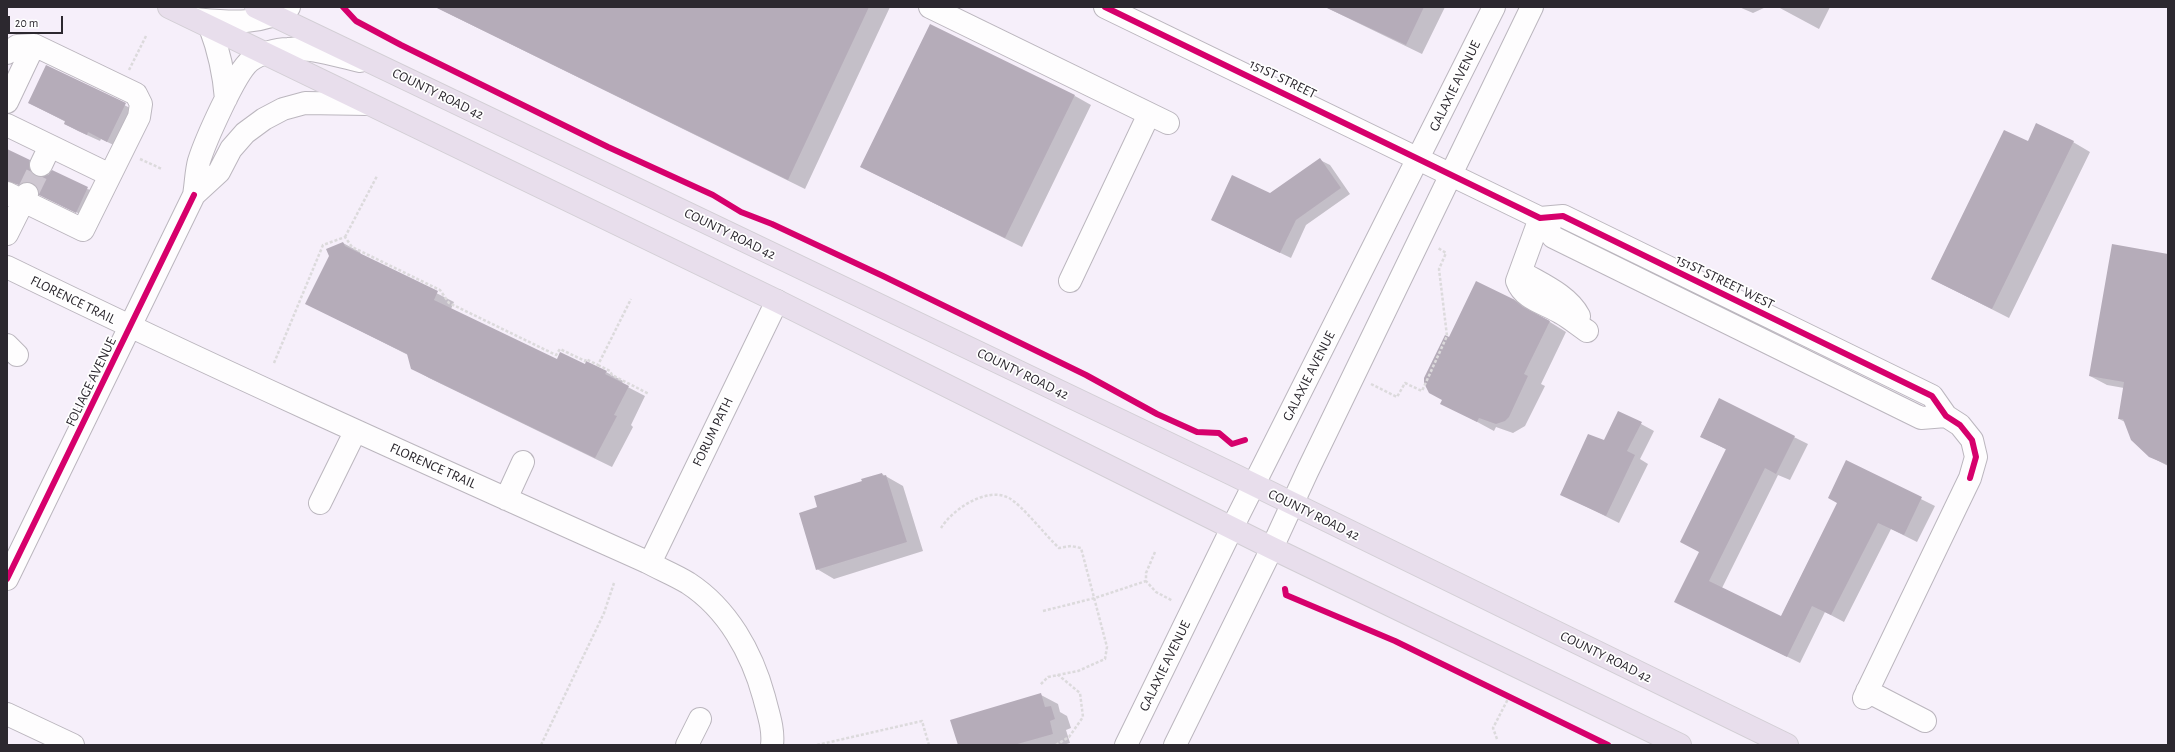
<!DOCTYPE html>
<style>
body{margin:0}
#map{position:relative;width:2175px;height:752px;overflow:hidden;background:#f6effa;font-family:"Alegreya Sans",sans-serif}
canvas{display:block}
.frame{position:absolute;inset:0;border:8px solid #2c282f;pointer-events:none}
.scale{position:absolute;left:8px;top:16px;width:55px;height:18px;box-sizing:border-box;border:2px solid #2c282f;border-top:0;padding-left:5px;font-size:12px;line-height:14px;white-space:nowrap;color:#2c282f;-webkit-text-stroke:3px #fff;paint-order:stroke}
</style>
<div id="map">
<canvas width="2175" height="752"></canvas>
<div class="frame"></div>
<div class="scale">20 m</div>
</div>
<script>
const c = document.querySelector('canvas').getContext('2d');
c.lineJoin = 'round';
function fill(path, color) { c.fillStyle = color; c.fill(path, 'evenodd'); }
function strokePath(path, color, width, dash) { c.strokeStyle = color; c.lineWidth = width; c.lineCap = dash ? 'butt' : 'round'; c.setLineDash(dash || []); c.stroke(path); }
function drawText(font, color, halo, rows, align = 'center') {
  c.font = font + ' "Alegreya Sans",sans-serif'; c.lineWidth = 3.5; c.setLineDash([]); c.textBaseline = 'middle'; c.strokeStyle = halo; c.fillStyle = color; for (const [text, x, y, turn = 0] of rows) {
    c.save(); c.translate(x, y); c.rotate((+turn || 0) * Math.PI / 180); c.textAlign = isNaN(turn) ? turn : align; if (halo) c.strokeText(text, 0, 0); c.fillText(text, 0, 0); c.restore();
  }
}
const shadow = new Path2D(`
 M435 7H890L805 189Z
 M1325 7H1445L1422 54Z
 M1739 7H1766L1753 13Z
 M1778 7H1830L1819 29Z
 M47 66 138 112 120 148 101 139 100 141 78 131 65 124 66 122 29 103Z
 M1075 96 1091 105 1022 247 861 167Z
 M2073 142 2090 152 2009 318 1932 279 2028 143Z
 M7 150 33 163 32 168 37 177 91 190 80 214 44 197 35 184 30 183 23 186 11 182 7 183Z
 M1320 160 1330 165 1350 194 1306 225 1291 258 1212 220 1270 195Z
 M343 243 360 252 361 255 454 302 451 309 557 361 606 372 623 381 622 384 645 396 631 425 633 427 612 467 429 378 412 368 408 355 307 304Z
 M2168 255V466L2149 456 2125 422 2119 419 2124 388 2107 385 2090 376Z
 M1513 299 1566 332 1541 384 1545 386 1525 426 1513 433 1496 427 1494 431 1442 403 1449 338Z
 M1719 400 1808 444 1790 480 1778 475 1722 588 1781 617 1838 503 1846 462 1935 506 1917 542 1891 529 1844 622 1825 612 1800 663 1676 602 1700 552 1727 450 1701 436Z
 M1619 412 1654 431 1640 459 1648 464 1619 523 1561 494 1605 441Z
 M882 474 903 486 923 551 834 579 817 569 818 508 863 482Z
 M1041 695 1058 704 1060 712 1067 716 1071 728 1066 730 1070 743 1063 745H959Z`);
const building = new Path2D(`
 M435 7H869L788 180Z
 M1325 7H1424L1406 45Z
 M930 24 1075 95 1005 238 860 167Z
 M46 65 126 103 107 142 88 132 87 135 64 124 65 121 28 103Z
 M2036 123 2074 141 1992 309 1931 279 2004 130 2028 141Z
 M7 149 30 160 29 166 31 172 36 176 48 175 52 170 88 187 76 213 39 195 38 187 32 183 26 182 19 185 7 181Z
 M1320 158 1341 188 1296 220 1280 253 1211 220 1232 175 1270 193Z
 M343 242 345 246 438 291 434 300 557 359 560 352 585 364 586 361 607 371 605 374 629 386 614 415 617 416 595 458 411 369 407 354 305 304 329 256 326 249Z
 M2112 244 2168 254V465L2149 457 2131 440 2123 419H2118L2124 382 2089 376Z
 M1476 281 1513 299 1523 307 1550 321 1524 374 1528 376 1509 417 1505 421 1496 424 1479 418 1477 422 1440 404 1442 400 1429 393 1424 383V378L1445 335 1449 337Z
 M1719 398 1795 436 1776 474 1765 468 1709 581 1781 616 1837 503 1828 498 1846 460 1922 497 1904 535 1878 523 1831 615 1812 606 1787 657 1674 602 1699 552 1680 542 1726 449 1700 437Z
 M1618 411 1642 422 1627 451 1635 455 1606 516 1560 495 1588 434 1604 440Z
 M882 473 883 476 886 475 907 542 816 570 799 513 817 507 814 496 862 481 861 479Z
 M1041 693 1045 707 1051 706 1055 719 1050 721 1053 734 1014 745H958L950 720Z`);
const minorTunnel = new Path2D(`
 M27 194 41 165`);
const path = new Path2D(`
 M129 70 146 36
 M140 159 162 169
 M345 237 377 176
 M274 363 323 245 345 237 352 247 440 290 449 303 556 355 560 349 585 361 586 359 598 365 631 299
 M598 365 610 371 612 375 649 394
 M1371 384 1397 397 1405 383 1422 391 1447 336 1439 269 1446 253 1438 248
 M941 528C952 510 986 486 1009 498 1022 505 1046 536 1059 548L1071 546 1081 548 1107 647 1105 659 1078 671 1048 677 1040 685
 M1155 552 1146 573V581L1156 592 1173 601
 M1043 611 1095 598 1146 581
 M1497 739 1493 728 1509 697
 M541 745 604 613 614 583
 M817 745 922 721 929 745
 M1056 745 1069 737 1083 717 1080 693 1057 674`);
const minor = new Path2D(`
 M930 7 1168 123
 M1105 7 1540 218 1563 216 1932 396 1946 416 1960 425 1972 440 1976 457 1970 478 1864 698
 M196 19C228 22 261 26 289 7
 M210 27C219 51 224 73 226 99
 M7 53 17 46 34 45
 M7 102 34 45 136 94 141 104 139 117 83 230 7 193
 M7 125 110 175
 M41 165 50 146
 M194 195 219 172 231 149 245 133 264 119 283 109 305 103 368 104
 M1540 218 1553 237 1921 418 1946 416
 M1540 218 1517 281C1524 300 1545 303 1561 313 1570 318 1578 325 1587 331
 M7 234 27 194
 M7 267C218 370 433 466 647 562 660 569 675 575 688 583 728 609 752 653 764 697 768 713 774 729 772 745
 M1521 272C1541 284 1568 295 1579 316
 M1070 281 1149 114
 M7 345 17 355
 M506 499 523 462
 M320 503 355 432
 M650 563 777 301
 M7 579 194 195C196 184 196 172 199 161 205 142 235 73 250 61 259 54 276 49 288 49 311 47 337 56 360 61
 M1867 691 1925 721
 M7 714 73 745
 M687 745 700 719
 M1126 745 1232 528 1494 7
 M1175 745 1272 548 1307 472 1532 7`);
const highway = new Path2D(`
 M169 7 777 301 1272 548 1680 745
 M256 7 1230 473 1787 745`);
const cycleway = new Path2D(`
 M343 7 356 21 401 45 608 147 713 195 741 212 772 224 883 276 1086 375 1157 414 1197 432 1219 433 1232 444 1245 440
 M1105 7 1540 218 1563 216 1932 396 1946 416 1960 425 1972 440 1976 457 1970 478
 M7 579 194 195
 M1285 589 1286 595 1395 641 1608 745`);
const streetNames = [
 ["151ST STREET",1283,79,26],
 ["GALAXIE AVENUE",1455,86,-64],
 ["COUNTY ROAD 42",438,94,26],
 ["COUNTY ROAD 42",730,234,26],
 ["151ST STREET WEST",1725,282,26],
 ["FLORENCE TRAIL",73,300,26],
 ["COUNTY ROAD 42",1023,374,26],
 ["GALAXIE AVENUE",1309,376,-63],
 ["FOLIAGE AVENUE",91,382,-64],
 ["FORUM PATH",713,432,-64],
 ["FLORENCE TRAIL",433,466,24],
 ["COUNTY ROAD 42",1314,515,26],
 ["COUNTY ROAD 42",1606,657,26],
 ["GALAXIE AVENUE",1165,666,-64]
];
fill(shadow, '#0003');
fill(building, '#b5acb9');
strokePath(minorTunnel, '#cec7d1', 22, [22, 11]);
strokePath(minor, '#bbb6be', 24);
strokePath(highway, '#d2ced4', 24);
strokePath(path, '#dcdadc', 2.5, [3, 2]);
strokePath(minor, '#fefdfe', 22);
strokePath(highway, '#e8deec', 22);
strokePath(cycleway, '#d6006c', 6);
drawText('14px', '#2c282f', '#fff', streetNames);
</script>
